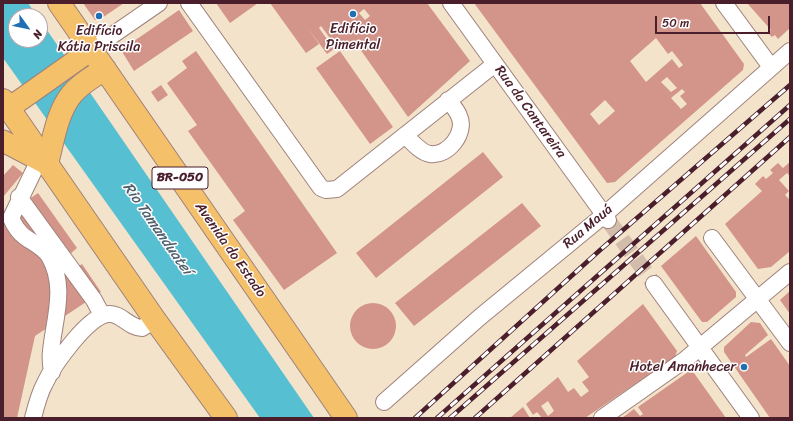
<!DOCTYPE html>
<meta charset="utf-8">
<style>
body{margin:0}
#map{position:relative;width:793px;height:421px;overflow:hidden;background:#f4e3cb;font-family:Sriracha,sans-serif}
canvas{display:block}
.frame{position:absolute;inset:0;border:4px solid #4a1f2b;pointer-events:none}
.north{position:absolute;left:8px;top:8px;width:40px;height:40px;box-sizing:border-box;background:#fff;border:1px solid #b7a5aa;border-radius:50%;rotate:123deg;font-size:11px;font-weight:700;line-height:16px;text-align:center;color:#4a1f2b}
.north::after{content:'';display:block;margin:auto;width:14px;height:18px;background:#1f6fb2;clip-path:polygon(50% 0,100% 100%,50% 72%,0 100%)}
.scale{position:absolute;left:655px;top:16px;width:115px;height:18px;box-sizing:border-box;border:2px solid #4a1f2b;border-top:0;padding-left:5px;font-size:12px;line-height:14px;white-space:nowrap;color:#4a1f2b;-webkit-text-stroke:3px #fff;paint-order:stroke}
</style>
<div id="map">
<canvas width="793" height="421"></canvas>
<div class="frame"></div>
<div class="north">N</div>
<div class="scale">50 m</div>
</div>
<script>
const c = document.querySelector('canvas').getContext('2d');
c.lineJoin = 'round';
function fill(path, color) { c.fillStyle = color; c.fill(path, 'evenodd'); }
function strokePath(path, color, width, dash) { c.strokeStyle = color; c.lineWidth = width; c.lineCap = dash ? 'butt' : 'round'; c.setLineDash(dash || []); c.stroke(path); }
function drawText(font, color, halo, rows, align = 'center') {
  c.font = font + ' Sriracha,sans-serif'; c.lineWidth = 3; c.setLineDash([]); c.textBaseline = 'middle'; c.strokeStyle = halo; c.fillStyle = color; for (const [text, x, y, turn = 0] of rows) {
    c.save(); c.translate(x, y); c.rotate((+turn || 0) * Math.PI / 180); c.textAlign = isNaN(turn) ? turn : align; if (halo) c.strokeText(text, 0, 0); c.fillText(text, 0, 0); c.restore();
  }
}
const water = new Path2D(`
 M3 3H28L37 16H16V40H40V20L314 418H260L3 58Z`);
const building = new Path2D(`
 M83 3H124L99 20H95Z
 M216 3H258L230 23Z
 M270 3H427L470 61 408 117 355 42 343 51 338 44 335 45 321 26 319 28 334 49 327 54 307 27 319 44 306 53ZM364 9 370 16 365 20 359 13Z
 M474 3H700L744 64 743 70 615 182 607 183ZM656 38 668 54 672 51 683 65 679 68 672 59 646 82 630 61ZM667 77 677 88 671 92 661 82ZM682 89 685 92 680 96 687 104 681 109 671 98ZM605 100 615 111 599 125 590 114Z
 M747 3H790V28L778 39 775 35 772 37 768 33 771 30Z
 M179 10 193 31 134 71 121 50Z
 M196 51 337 253 284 290 233 220 245 211 188 131 197 125 167 83 187 68 182 61Z
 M340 51 393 127 370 144 316 68Z
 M161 85 168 95 158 102 151 92Z
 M483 152 503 177 376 278 356 253Z
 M790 162V176L787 173 779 180 789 191 785 195 790 200V251L771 267 758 269 725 224 762 191 755 184 763 176 766 179 773 173 770 170 778 163 783 168Z
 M13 165 23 173 3 197V176Z
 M38 193 77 248 54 268 62 277 82 264 101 292 35 336 17 418H3V209L8 214Z
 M522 203 541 226 414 326 395 303Z
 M696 236 736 292V297L707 322H702L661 266Z
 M790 291V314L780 300Z
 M350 326a23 23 0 1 1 46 0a23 23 0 1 1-46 0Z
 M643 304 677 351 675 357 585 418H542L537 412 533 415 526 404 558 377 568 392 574 388 581 397 589 391 582 382 589 377 577 361ZM548 401 554 411 548 416 541 406Z
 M751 322 760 323 768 335 745 355 746 357 771 339 790 366V418H770L724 352V347Z
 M688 372 694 373 726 418H622L634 409 640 416 643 414 638 407Z
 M523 407 530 418H510L517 412Z`);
const minorTunnel = new Path2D(`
 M608 220 654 284`);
const minor = new Path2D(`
 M189 3 321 188 326 190 337 189 495 64
 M451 3 608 220
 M724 3 771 67
 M91 50 159 3
 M405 135C411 141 421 153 430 154 448 157 467 132 459 116 457 110 452 105 448 100
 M39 160 11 218C14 225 18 232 25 237 33 243 43 247 49 256 67 287 54 319 51 351 50 358 51 366 52 372
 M19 197 94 300 102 315
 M712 238 790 343
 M654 284 751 418
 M384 402 480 317 604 215 790 51
 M33 418C36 406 39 394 45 383 53 366 89 314 109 314 121 313 129 328 142 328L155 320
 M602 418 686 359 790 272`);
const major = new Path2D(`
 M3 108H9L91 50
 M3 141 47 164`);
const highway = new Path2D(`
 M59 3 346 418
 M3 100 155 320 226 418
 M47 164C53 141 57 112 72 94 81 83 93 77 105 69`);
const rail = new Path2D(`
 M415 418 599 251 790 85
 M437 418 790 105
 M450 418 790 119
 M475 418 790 137`);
const markers = [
 [353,14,4,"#1f6fb2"],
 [99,16,4,"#1f6fb2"],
 [744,367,4,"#1f6fb2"]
];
const shields = [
 [180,178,56]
];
const shieldNames = [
 ["BR-050",180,178]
];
const poiNames = [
 ["Edifício",353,29],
 ["Pimental",353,45],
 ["Edifício",99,31],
 ["Kátia Priscila",99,47],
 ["Hotel Amanhecer",736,367,"right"]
];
const streetNames = [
 ["Rua da Cantareira",530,112,54],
 ["Rua Mauá",588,227,-40],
 ["Avenida do Estado",230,250,55]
];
const waterNames = [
 ["Rio Tamanduateí",157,229,55]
];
fill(water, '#56bfd2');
fill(building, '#d39489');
strokePath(minorTunnel, '#d2bcab', 16, [16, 8]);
strokePath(minor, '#9f817b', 18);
strokePath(major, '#9f817b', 23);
strokePath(highway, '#9f817b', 24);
strokePath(minor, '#fff', 16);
strokePath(major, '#f4c16a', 21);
strokePath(highway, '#f4c16a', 22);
strokePath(rail, '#4a1f2b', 4.5);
strokePath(rail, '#fff', 3, [9]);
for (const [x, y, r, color] of markers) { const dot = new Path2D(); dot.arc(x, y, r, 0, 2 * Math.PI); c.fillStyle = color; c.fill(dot); strokePath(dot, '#fff', 1.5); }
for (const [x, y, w] of shields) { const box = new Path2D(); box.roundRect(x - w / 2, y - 11, w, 22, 3); c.fillStyle = '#fff'; c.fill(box); strokePath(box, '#4a1f2b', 1); }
drawText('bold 13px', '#4a1f2b', null, shieldNames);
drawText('14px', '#4a1f2b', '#fff', poiNames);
drawText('14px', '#4a1f2b', '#fff', streetNames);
drawText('italic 15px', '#4f5f6e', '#fff', waterNames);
</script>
